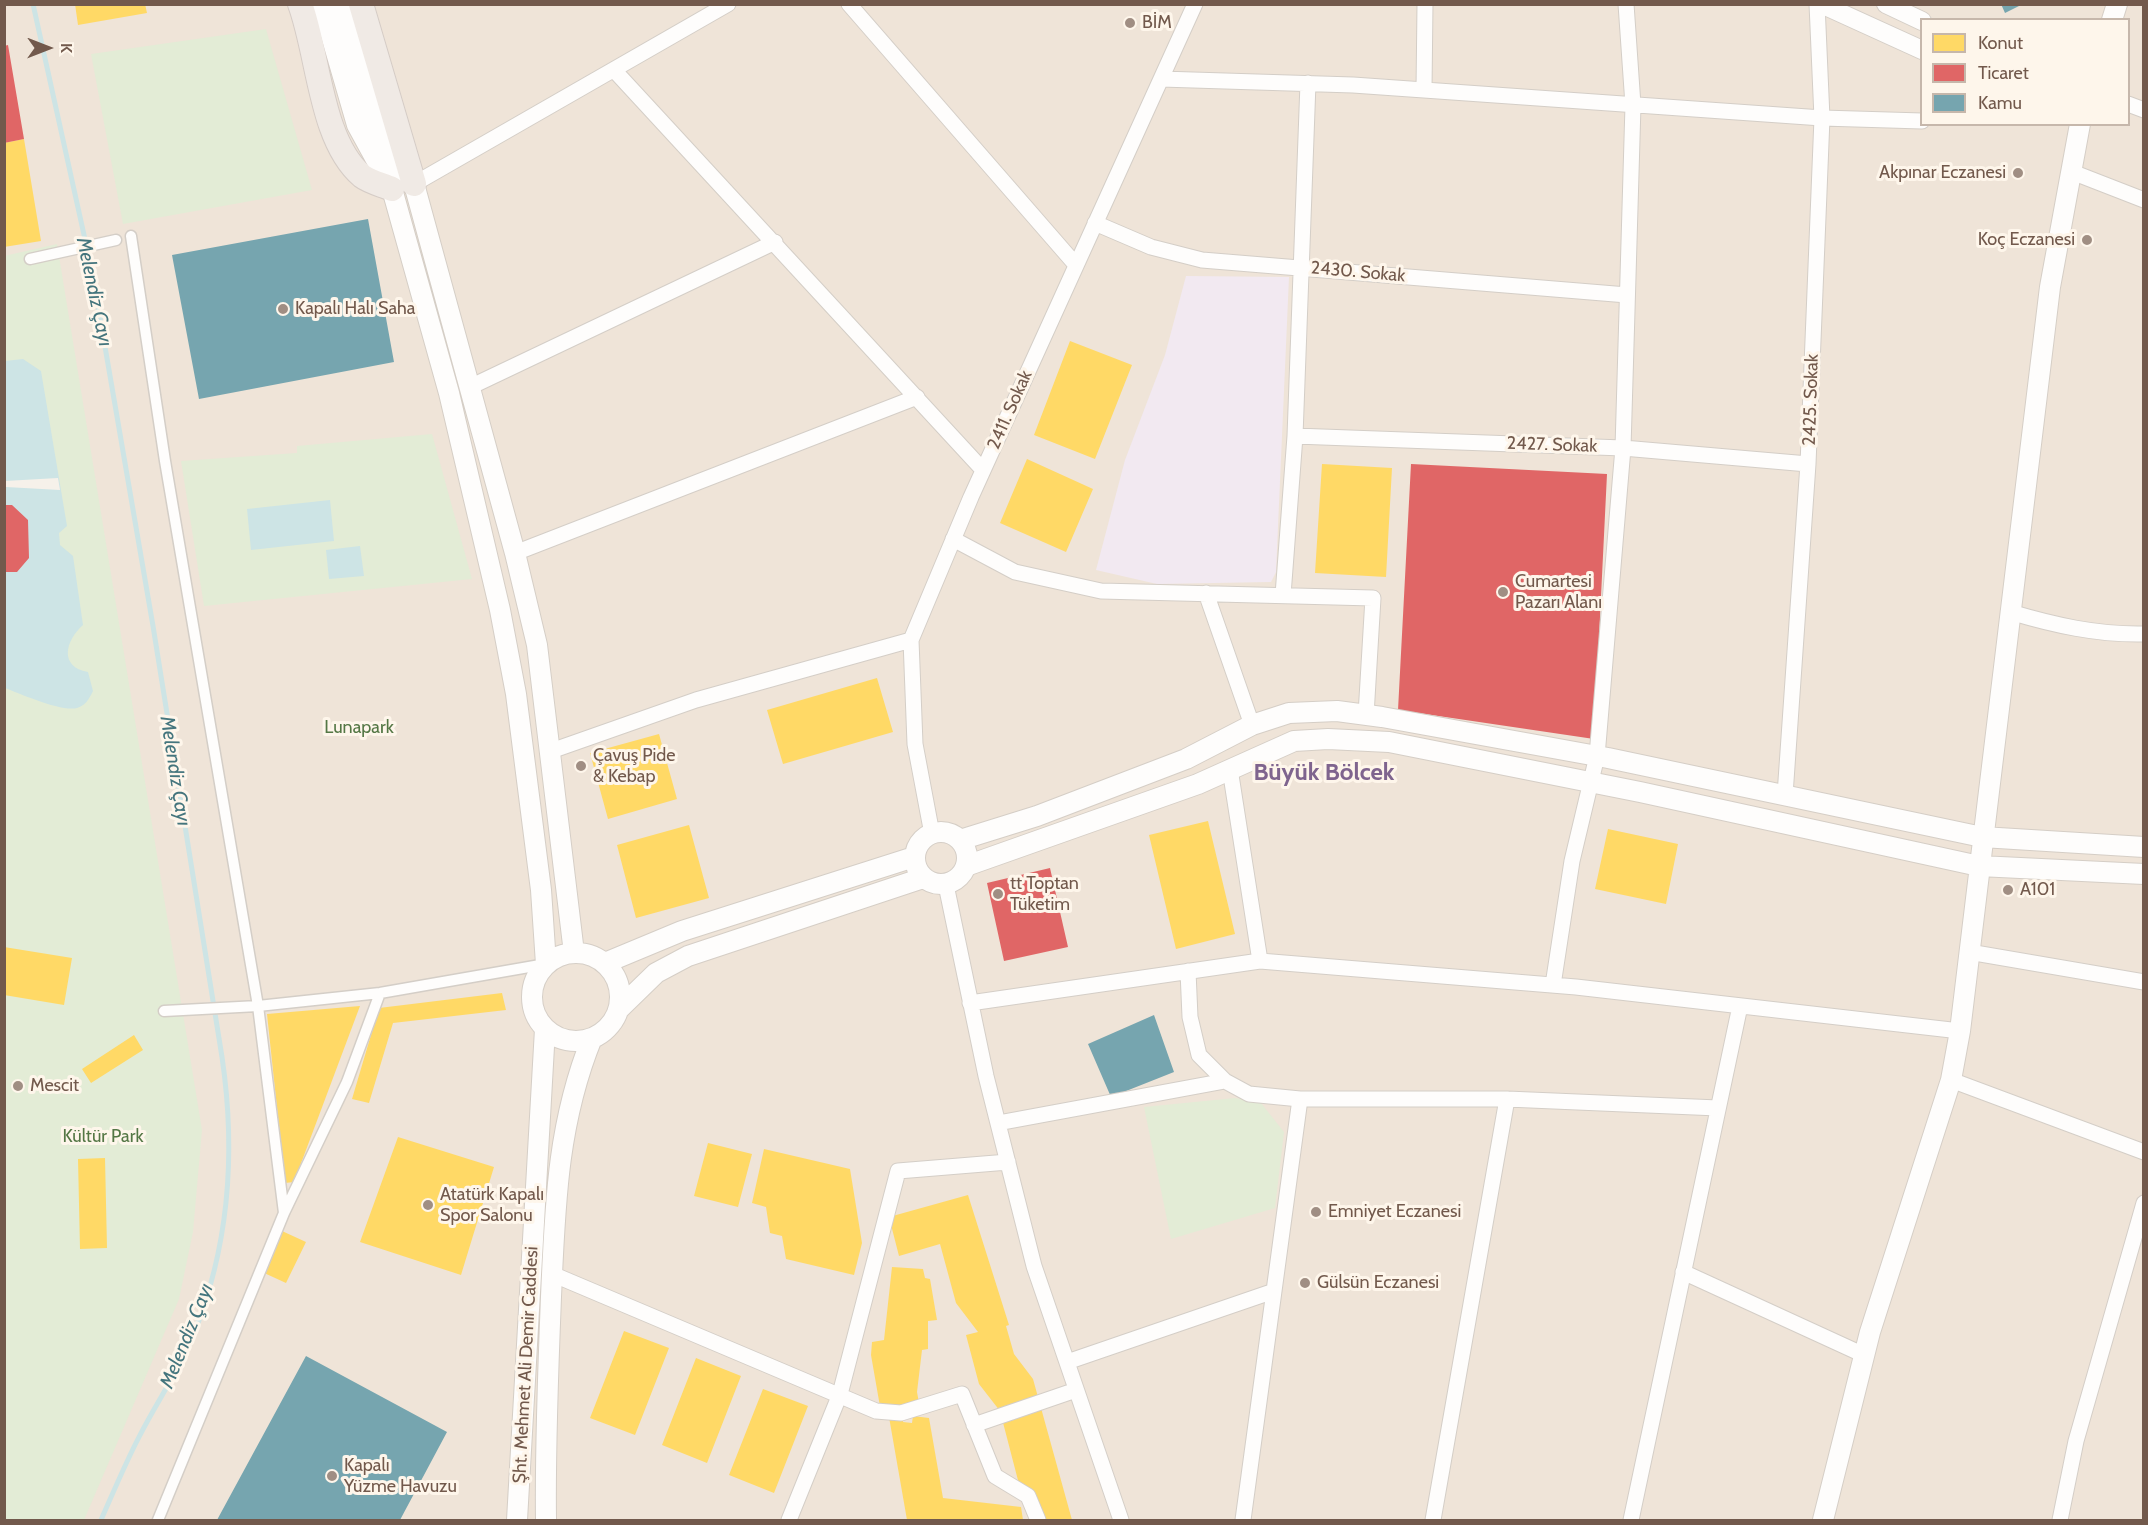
<!DOCTYPE html>
<meta charset="utf-8">
<style>
body{margin:0}
#map{position:relative;width:2148px;height:1525px;overflow:hidden;background:#f6f1ea;font-family:Cabin,sans-serif}
canvas{display:block}
.frame{position:absolute;inset:0;border:6px solid #72594c;pointer-events:none}
.legend{position:absolute;left:1920px;top:18px;width:210px;height:108px;box-sizing:border-box;background:#fef6eb;border:2px solid #c6b7ab;margin:0;padding:8px 10px;list-style:none;font-size:18px;color:#72594c}
.legend li{display:flex;align-items:center;gap:12px;height:30px}
.legend b{width:30px;border:2px solid #c6b7ab}
.north{position:absolute;left:18px;top:18px;width:60px;height:60px;-webkit-text-stroke:4px #fef6eb;paint-order:stroke;rotate:90deg;font-size:16px;font-weight:700;line-height:24px;text-align:center;color:#72594c}
.north::after{content:'';display:block;margin:auto;width:21px;height:27px;background:#72594c;clip-path:polygon(50% 0,100% 100%,50% 72%,0 100%)}
</style>
<div id="map">
<canvas width="2148" height="1525"></canvas>
<div class="frame"></div>
<ul class="legend">
<li><b style="height:16px;background:#ffd966"></b>Konut</li>
<li><b style="height:16px;background:#e06666"></b>Ticaret</li>
<li><b style="height:16px;background:#76a5af"></b>Kamu</li>
</ul>
<div class="north">K</div>
</div>
<script>
const c = document.querySelector('canvas').getContext('2d');
c.lineJoin = 'round';
function fill(path, color) { c.fillStyle = color; c.fill(path, 'evenodd'); }
function strokePath(path, color, width, dash) { c.strokeStyle = color; c.lineWidth = width; c.lineCap = dash ? 'butt' : 'round'; c.setLineDash(dash || []); c.stroke(path); }
function drawText(font, color, halo, rows, align = 'center') {
  c.font = font + ' Cabin,sans-serif'; c.lineWidth = 6; c.setLineDash([]); c.textBaseline = 'middle'; c.strokeStyle = halo; c.fillStyle = color; for (const [text, x, y, turn = 0] of rows) {
    c.save(); c.translate(x, y); c.rotate((+turn || 0) * Math.PI / 180); c.textAlign = isNaN(turn) ? turn : align; if (halo) c.strokeText(text, 0, 0); c.fillText(text, 0, 0); c.restore();
  }
}
const residential = new Path2D(`
 M5 5H2143V1520H5ZM1922 20H2128V124H1922Z`);
const education = new Path2D(`
 M1186 276 1289 277 1276 572 1271 582 1157 584 1096 570 1125 460 1165 355Z`);
const green = new Path2D(`
 M266 29 312 190 123 224 91 54Z
 M57 244 202 1130 193 1232 179 1299 84 1520H5L4 256Z
 M432 434 472 579 204 606 181 461 297 453V446Z
 M1235 1098 1261 1103 1284 1132 1275 1208 1171 1239 1144 1107Z`);
const water = new Path2D(`
 M23 359 41 371 67 526 59 533 60 545 73 556 83 625C65 641 59 667 88 672L93 691C89 699 86 705 77 708 61 712 21 694 5 688L4 572H17L12 505H4L5 361Z
 M330 500 334 541 251 550 247 509Z
 M360 546 364 576 329 579 326 550Z`);
const pier = new Path2D(`
 M58 478 60 490 6 487 5 490V481Z`);
const homes = new Path2D(`
 M75 4H145L147 13 78 25Z
 M24 139 41 241 4 247V143Z
 M1070 341 1132 365 1095 459 1034 435Z
 M1027 459 1093 489 1066 552 1000 523Z
 M1322 464 1392 468 1386 577 1315 573Z
 M877 678 893 732 783 764 767 710Z
 M659 734 677 799 608 819 590 753Z
 M1208 821 1235 934 1176 949 1149 835Z
 M689 825 709 898 636 918 617 845Z
 M1608 829 1678 844 1666 904 1595 889Z
 M4 947 72 958 64 1005 4 995Z
 M502 993 506 1010 393 1023 369 1103 352 1099 379 1008Z
 M360 1006 294 1182 285 1183 267 1014Z
 M134 1035 143 1050 91 1083 82 1069Z
 M398 1137 494 1167 461 1275 360 1242Z
 M708 1143 752 1154 738 1207 694 1196Z
 M764 1149 850 1169 862 1243 854 1275 786 1259 782 1236 770 1233 766 1207 752 1203Z
 M105 1158 107 1248 80 1249 78 1159Z
 M968 1195 1009 1325 1006 1326 1014 1354 1033 1379 1072 1520H1031L1027 1515 1000 1411 979 1384 966 1335 978 1332 956 1303 940 1244 899 1256 889 1217Z
 M282 1231 306 1242 286 1283 262 1272Z
 M892 1267 923 1269 925 1278 930 1279 937 1320 928 1321V1349L922 1350 917 1392 921 1414 904 1413 903 1422 912 1423 913 1416 929 1418 943 1498 1021 1507 1023 1520H907L889 1417 882 1418 871 1355 872 1342 884 1340Z
 M624 1331 669 1348 635 1435 590 1418Z
 M696 1358 741 1376 707 1463 662 1445Z
 M763 1389 808 1406 774 1493 729 1475Z`);
const shops = new Path2D(`
 M8 45 24 139 4 143V46Z
 M1411 464 1607 474 1594 739 1398 710Z
 M4 505H12L28 520 29 558 17 572H4Z
 M1050 868 1068 947 1004 961 987 883Z`);
const public = new Path2D(`
 M2001 4H2023L2005 13Z
 M368 219 394 362 199 399 172 255Z
 M1154 1015 1174 1072 1111 1097 1088 1044Z
 M306 1356 447 1432 400 1520H217Z`);
const stream = new Path2D(`
 M33 4 92 271 153 626 222 1057C236 1152 229 1247 193 1336 178 1372 156 1403 139 1437 125 1464 113 1493 101 1520`);
const pedestrian = new Path2D(`
 M131 236 165 461 258 1006 164 1011
 M30 259 116 240
 M284 1213 258 1006 380 993 546 964
 M158 1520 284 1213 347 1082 380 993`);
const minor = new Path2D(`
 M849 4 1076 265
 M614 70 983 470
 M1161 79 1353 85 1822 118 1922 121
 M1424 90 1425 4
 M2128 104 2144 110
 M2072 172 2144 200
 M414 184 728 4
 M1095 223 1151 247 1202 260 1627 295
 M470 387 775 242
 M1295 436 1623 448 1808 464
 M953 539 1015 572 1101 591 1373 598 1366 715
 M515 553 917 397
 M1206 593 1252 725
 M1283 595 1295 436 1308 83
 M2010 612C2054 625 2097 635 2144 634
 M551 751 696 700 911 640
 M1230 769 1260 961
 M1785 795 1808 464 1822 118 1817 4
 M932 834 915 744 911 640 971 497 1195 4
 M946 885 986 1076 1034 1266 1121 1520
 M1969 952 2144 982
 M1188 971 1190 1017 1199 1055 1225 1081 1249 1094 1300 1099H1507L1718 1108
 M1553 985 1572 861 1597 756 1623 448 1633 105 1626 4
 M970 1003 1260 961 1576 987 1960 1031
 M1951 1080 2144 1152
 M998 1123 1225 1081
 M1683 1272 1864 1355
 M552 1274 876 1411 901 1413 962 1394 995 1476 1028 1496 1038 1520
 M1067 1362 1274 1291
 M974 1425 1076 1390
 M789 1520 840 1394 898 1171 1008 1162
 M1243 1520 1300 1099
 M1433 1520 1507 1099
 M1631 1520 1740 1006
 M2060 1520 2076 1441 2144 1203`);
const tertiary = new Path2D(`
 M1821 4 1922 50
 M1886 4 1922 21`);
const secondary = new Path2D(`
 M322 4 357 125 392 189 449 393 500 610 516 694 541 890 546 964
 M339 4 371 113 396 160 414 184 515 553 537 645 574 953
 M2112 20 2117 4
 M915 858a26 26 0 1 1 52 0a26 26 0 1 1-52 0Z
 M960 840 1037 816 1186 759 1252 725 1289 713 1337 711 1382 717 1608 758 1982 837 2144 847
 M966 866 1198 784 1294 741 1328 739 1389 742 1640 792 1979 866 2144 874
 M532 997a44 44 0 1 1 88 0a44 44 0 1 1-88 0Z
 M605 963 682 931 914 857
 M619 1009 656 973 688 956 923 878
 M517 1520 545 1029
 M546 1520C545 1446 548 1372 551 1297 555 1207 557 1124 592 1038
 M1823 1520 1870 1332 1951 1080 1960 1031 2050 287 2080 124`);
const trunk = new Path2D(`
 M300 4C319 55 320 140 362 176 370 182 383 185 392 189
 M361 4 414 184`);
const markers = [
 [1130,23,6,"#a08e83"],
 [2018,173,6,"#a08e83"],
 [2087,240,6,"#a08e83"],
 [283,309,6,"#a08e83"],
 [1503,592,6,"#a08e83"],
 [581,766,6,"#a08e83"],
 [2008,890,6,"#a08e83"],
 [998,894,6,"#a08e83"],
 [18,1086,6,"#a08e83"],
 [428,1205,6,"#a08e83"],
 [1316,1212,6,"#a08e83"],
 [1305,1283,6,"#a08e83"],
 [332,1476,6,"#a08e83"]
];
const poiNames = [
 ["BİM",1142,23],
 ["Akpınar Eczanesi",2006,173,"right"],
 ["Koç Eczanesi",2075,240,"right"],
 ["Kapalı Halı Saha",295,309],
 ["Cumartesi",1515,582],
 ["Pazarı Alanı",1515,603],
 ["Çavuş Pide",593,756],
 ["& Kebap",593,777],
 ["tt Toptan",1010,884],
 ["Tüketim",1010,905],
 ["A101",2020,890],
 ["Mescit",30,1086],
 ["Atatürk Kapalı",440,1195],
 ["Spor Salonu",440,1216],
 ["Emniyet Eczanesi",1328,1212],
 ["Gülsün Eczanesi",1317,1283],
 ["Kapalı",344,1466],
 ["Yüzme Havuzu",344,1487]
];
const streetNames = [
 ["2430. Sokak",1358,272,5],
 ["2425. Sokak",1811,400,-88],
 ["2411. Sokak",1010,410,-66],
 ["2427. Sokak",1552,445,2],
 ["Şht. Mehmet Ali Demir Caddesi",526,1365,-87]
];
const parkNames = [
 ["Lunapark",359,728],
 ["Kültür Park",103,1137]
];
const waterNames = [
 ["Melendiz Çayı",94,292,78],
 ["Melendiz Çayı",175,771,81],
 ["Melendiz Çayı",187,1336,-68]
];
const districtNames = [
 ["Büyük Bölcek",1324,773]
];
fill(residential, '#efe4d8');
fill(education, '#f2e9f1');
fill(green, '#e3ecd6');
fill(water, '#cde4e5');
fill(pier, '#f6f1ea');
fill(homes, '#ffd966');
fill(shops, '#e06666');
fill(public, '#76a5af');
strokePath(stream, '#cde4e5', 5);
strokePath(pedestrian, '#d4cec7', 13);
strokePath(minor, '#d4cec7', 17);
strokePath(tertiary, '#d4cec7', 20);
strokePath(secondary, '#d5cec6', 22);
strokePath(trunk, '#d5ccc6', 26);
strokePath(pedestrian, '#fefdfc', 10);
strokePath(minor, '#fefdfc', 15);
strokePath(tertiary, '#fefdfc', 18);
strokePath(secondary, '#fefdfc', 20);
strokePath(trunk, '#f0eae5', 24);
for (const [x, y, r, color] of markers) { const dot = new Path2D(); dot.arc(x, y, r, 0, 2 * Math.PI); c.fillStyle = color; c.fill(dot); strokePath(dot, '#fef6eb', 2); }
drawText('18px', '#72594c', '#fef6eb', poiNames, 'left');
drawText('18px', '#72594c', '#fef6eb', streetNames);
drawText('18px', '#547745', '#fef6eb', parkNames);
drawText('italic 20px', '#44757d', '#fef6eb', waterNames);
drawText('bold 24px', '#7f648e', '#fef6eb', districtNames);
</script>
